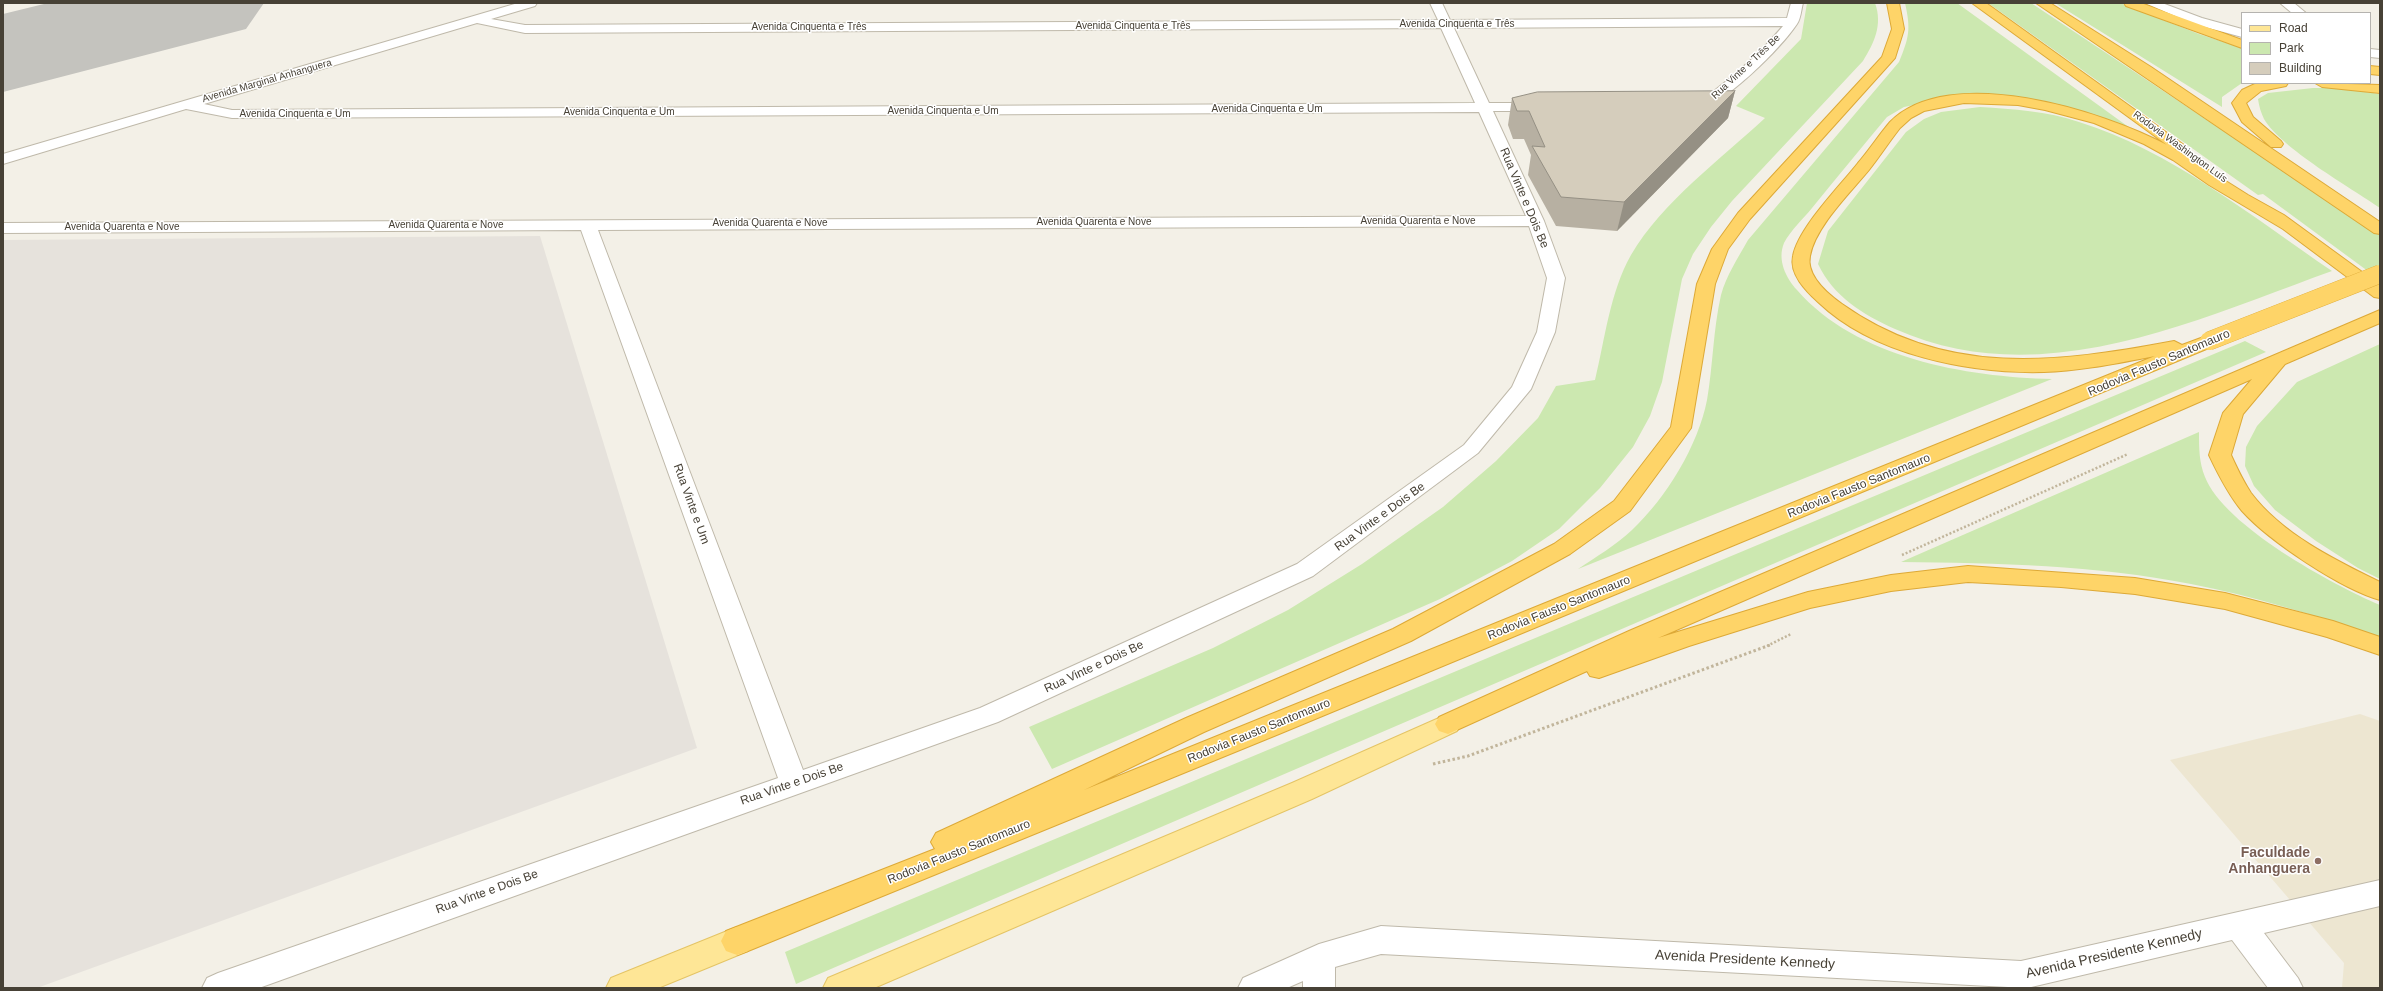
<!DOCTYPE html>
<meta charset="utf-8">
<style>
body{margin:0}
#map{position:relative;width:2383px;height:991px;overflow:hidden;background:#f3f0e7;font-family:Helvetica,sans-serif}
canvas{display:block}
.frame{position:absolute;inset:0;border:4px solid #474136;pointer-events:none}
.legend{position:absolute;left:2241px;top:12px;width:130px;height:72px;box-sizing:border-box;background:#fff;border:1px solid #b5b3af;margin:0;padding:5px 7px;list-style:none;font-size:12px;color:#474136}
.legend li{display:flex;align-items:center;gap:8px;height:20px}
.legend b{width:20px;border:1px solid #b5b3af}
</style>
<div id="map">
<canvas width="2383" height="991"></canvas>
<div class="frame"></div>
<ul class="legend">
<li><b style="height:5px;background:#fee696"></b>Road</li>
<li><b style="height:11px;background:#cce8b0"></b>Park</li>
<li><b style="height:11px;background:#d5cdbc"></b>Building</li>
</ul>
</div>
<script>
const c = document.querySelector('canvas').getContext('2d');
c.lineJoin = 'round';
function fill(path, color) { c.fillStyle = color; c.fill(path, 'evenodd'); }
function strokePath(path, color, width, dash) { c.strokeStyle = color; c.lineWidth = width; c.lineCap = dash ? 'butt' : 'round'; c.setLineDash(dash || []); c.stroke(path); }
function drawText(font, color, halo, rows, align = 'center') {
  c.font = font + ' Helvetica,sans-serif'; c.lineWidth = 3; c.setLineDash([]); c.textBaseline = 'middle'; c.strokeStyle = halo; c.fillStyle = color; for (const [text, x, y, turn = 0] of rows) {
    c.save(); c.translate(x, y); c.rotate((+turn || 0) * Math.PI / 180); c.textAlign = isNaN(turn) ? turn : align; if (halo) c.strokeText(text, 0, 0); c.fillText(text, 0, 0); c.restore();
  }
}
const industrial = new Path2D(`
 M540 236 697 748 37 988H3V240Z`);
const education = new Path2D(`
 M2360 714 2380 721V988H2342L2344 963 2170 760Z`);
const green = new Path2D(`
 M1807 3H1875C1883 25 1874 43 1863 61L1732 201 1711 227 1693 254 1682 279 1662 382 1650 416 1633 447 1600 488 1559 529 1512 561 1440 599 1052 769 1029 727 1213 648 1288 610 1362 564 1443 507 1496 461 1538 418 1556 386 1595 380C1605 339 1610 292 1631 255 1662 202 1721 159 1765 118L1736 106 1801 39Z
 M1905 3H1957L2130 128 2069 108 1950 98 1904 107 1887 117C1862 147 1837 177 1812 208 1804 218 1790 231 1784 243 1777 260 1786 278 1797 290 1856 358 1966 377 2052 379L1578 569C1596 557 1616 545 1632 530 1666 498 1698 446 1707 400 1713 366 1713 330 1721 295 1726 276 1738 258 1748 240L1899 62C1909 37 1911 30 1905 3Z
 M1988 3H2031L2380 235V280L2263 194 2258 195Z
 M2055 3H2120L2199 34 2242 48V83L2222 97V107Z
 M2313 88H2338L2380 94V208C2351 188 2281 148 2264 119 2261 113 2259 106 2258 99L2268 93Z
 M1980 107C2013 109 2047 111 2079 122 2170 150 2254 218 2332 271 2193 321 2041 394 1895 329 1862 314 1834 297 1818 264L1828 231 1906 132 1924 119 1941 112Z
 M2245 341 2266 352 796 984 785 952Z
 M2380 344V579L2358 568 2316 541 2275 510 2254 486 2245 466 2246 447 2257 426 2297 382Z
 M2199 432C2199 448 2199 462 2205 477 2224 526 2333 585 2380 605V637C2318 617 2255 596 2191 584 2095 565 1998 563 1901 562Z`);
const taxiway = new Path2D(`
 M56 25 74 29 82 40 74 51 3 74V41Z`);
const runway = new Path2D(`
 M48 3H264L246 29 3 92V14Z`);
const pathFar1 = new Path2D(`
 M1902 555 2128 454
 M1767 646 1791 634`);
const path = new Path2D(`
 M1433 764 1468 756 1770 645`);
const minor = new Path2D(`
 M518 3H537L535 6 491 19 525 25 1438 20 1430 3H1442L1450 20 1787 18 1791 3H1803C1801 10 1801 18 1797 24 1781 48 1726 103 1698 110L1691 106C1695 100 1708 96 1714 91 1739 72 1763 50 1783 26L1454 28 1489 103H1540L1547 107 1540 111H1493L1544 221 1565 278 1555 332 1531 389 1478 453 1313 576 998 722 259 988H202L207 978 218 973 778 778 581 230 3 233V223L1526 216 1479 112 232 118 186 109 3 164V154ZM477 23 525 33 1441 28 1475 103 232 110 204 104ZM1529 226 1547 278 1537 332 1512 387 1464 445 1297 564 980 708 803 770 598 230Z
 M2145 3H2162L2202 18 2242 29V37L2194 24Z
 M2280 3H2294L2306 13H2292Z
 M2370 49 2380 50V58L2370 57Z
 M2380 880V906L2264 933 2298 978 2303 988H2268L2232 940 2027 988 1381 954 1335 967V988H1303V981L1287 988H1238L1243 978 1319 944 1381 926 2021 961Z`);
const major = new Path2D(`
 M1448 714 1457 717 1461 724 1457 731 1312 799 874 988H823L828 978 1292 783Z
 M737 927 748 931 753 941 748 951 658 988H606L611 978Z`);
const highway = new Path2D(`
 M1887 3H1899L1904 29 1895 58 1750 219 1728 249 1715 284 1691 428 1630 511 1570 554 1411 641 1204 732 1084 790 2155 356C2118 363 2081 371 2044 372 1970 374 1873 355 1818 302 1806 291 1789 274 1793 256 1798 228 1840 186 1858 163 1869 150 1879 135 1890 122 1949 62 2103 111 2167 145L1972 3H1986L2184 145 2182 148 2175 149 2248 195 2284 215 2380 285V298L2374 297 2283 229 2209 185 2173 160 2144 144 2094 123 2045 110 2018 105 1964 103 1924 111 1911 118 1900 128C1889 142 1880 156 1869 170 1851 192 1815 227 1810 256 1806 276 1828 294 1842 304 1946 378 2057 363 2174 341L2182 345 2209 335 2216 337 2218 341 2216 345 1279 734 748 951 737 955 726 951 721 941 726 931 935 849 931 842 936 833 1186 718 1393 629 1554 544 1614 501 1671 427 1697 284 1712 249 1738 213 1882 57 1892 29Z
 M2036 3H2050L2151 67 2380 222V234L2374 233Z
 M2124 3H2141L2242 40V48L2126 6Z
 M2370 66 2380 67V75L2370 74Z
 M2257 83H2288L2286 86 2261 91 2246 103 2253 117 2281 141 2283 144 2281 147H2271L2242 122 2232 103 2242 90Z
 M2315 83 2380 85V93L2322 87Z
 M2380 310V323L2285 364 2243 414 2231 455C2237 468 2243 481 2251 493 2282 534 2335 560 2380 582V600C2341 589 2269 541 2242 511 2228 494 2218 474 2209 455L2223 413 2252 379 1658 638 1808 592 1891 575 1968 566 2135 578 2225 593 2333 621 2380 637V655L2327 637 2225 609 2135 594 2061 587 1968 582 1891 591 1810 608 1689 646 1599 678 1590 676 1587 671 1448 734 1439 731 1435 724 1439 717 1629 631Z`);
const highwayBridge = new Path2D(`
 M2209 341 2380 274`);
const wall = new Path2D(`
 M1735 91 1728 118 1617 231 1556 226 1528 175 1531 155 1524 139H1513L1508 125 1512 98Z`);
const shadedWall = new Path2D(`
 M1735 91 1728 118 1617 231 1624 202Z`);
const building = new Path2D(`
 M1735 91 1624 202 1561 197 1532 146 1545 147 1529 111H1517L1512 98 1537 92Z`);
const markers = [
 [2318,861,4,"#8d6e63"]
];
const farStreetnames = [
 ["Avenida Cinquenta e Três",1457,24],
 ["Avenida Cinquenta e Três",1133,26],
 ["Avenida Cinquenta e Três",809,27],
 ["Rua Vinte e Três Be",1746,67,-43],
 ["Avenida Marginal Anhanguera",267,81,-16],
 ["Avenida Cinquenta e Um",1267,109],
 ["Avenida Cinquenta e Um",943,111],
 ["Avenida Cinquenta e Um",619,112],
 ["Avenida Cinquenta e Um",295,114],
 ["Rodovia Washington Luís",2180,147,36],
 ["Avenida Quarenta e Nove",1418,221],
 ["Avenida Quarenta e Nove",1094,222],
 ["Avenida Quarenta e Nove",770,223],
 ["Avenida Quarenta e Nove",446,225],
 ["Avenida Quarenta e Nove",122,227]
];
const streetNames = [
 ["Rua Vinte e Dois Be",1524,198,67],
 ["Rodovia Fausto Santomauro",2159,363,-23],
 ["Rodovia Fausto Santomauro",1859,486,-22],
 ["Rua Vinte e Um",691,504,70],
 ["Rua Vinte e Dois Be",1380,517,-36],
 ["Rodovia Fausto Santomauro",1559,608,-22],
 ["Rua Vinte e Dois Be",1094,667,-25],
 ["Rodovia Fausto Santomauro",1259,731,-22],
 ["Rua Vinte e Dois Be",792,784,-19],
 ["Rodovia Fausto Santomauro",959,852,-22],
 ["Rua Vinte e Dois Be",487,892,-20]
];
const nearEducationnames = [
 ["Faculdade",2310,853],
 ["Anhanguera",2310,869]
];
const nearStreetnames = [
 ["Avenida Presidente Kennedy",2114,954,-13],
 ["Avenida Presidente Kennedy",1745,960,3]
];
fill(industrial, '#e6e2dc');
fill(education, '#ede6d1');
fill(green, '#cce8b0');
fill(taxiway, '#c4c3be');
fill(runway, '#c4c3be');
strokePath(minor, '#bfb9aa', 2);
strokePath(major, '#e4c465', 2);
strokePath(highway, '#dda937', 2);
strokePath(pathFar1, '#c1b59b', 2.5, [2, 2]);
strokePath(path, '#c1b59b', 3, [2.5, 2.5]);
fill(minor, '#fff');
fill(major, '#fee696');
fill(highway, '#fed468');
strokePath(highwayBridge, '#dda937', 19, []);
strokePath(highwayBridge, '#fed468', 18);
fill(wall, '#b7b0a2');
fill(shadedWall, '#959084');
fill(building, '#d5cdbc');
strokePath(building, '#959084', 1);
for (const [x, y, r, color] of markers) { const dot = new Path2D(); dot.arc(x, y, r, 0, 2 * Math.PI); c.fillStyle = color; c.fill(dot); strokePath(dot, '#fff', 1.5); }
drawText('10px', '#474136', '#fff', farStreetnames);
drawText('12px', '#474136', '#fff', streetNames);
drawText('bold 14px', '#785e54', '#fff', nearEducationnames, 'right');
drawText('14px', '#474136', '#fff', nearStreetnames);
</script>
